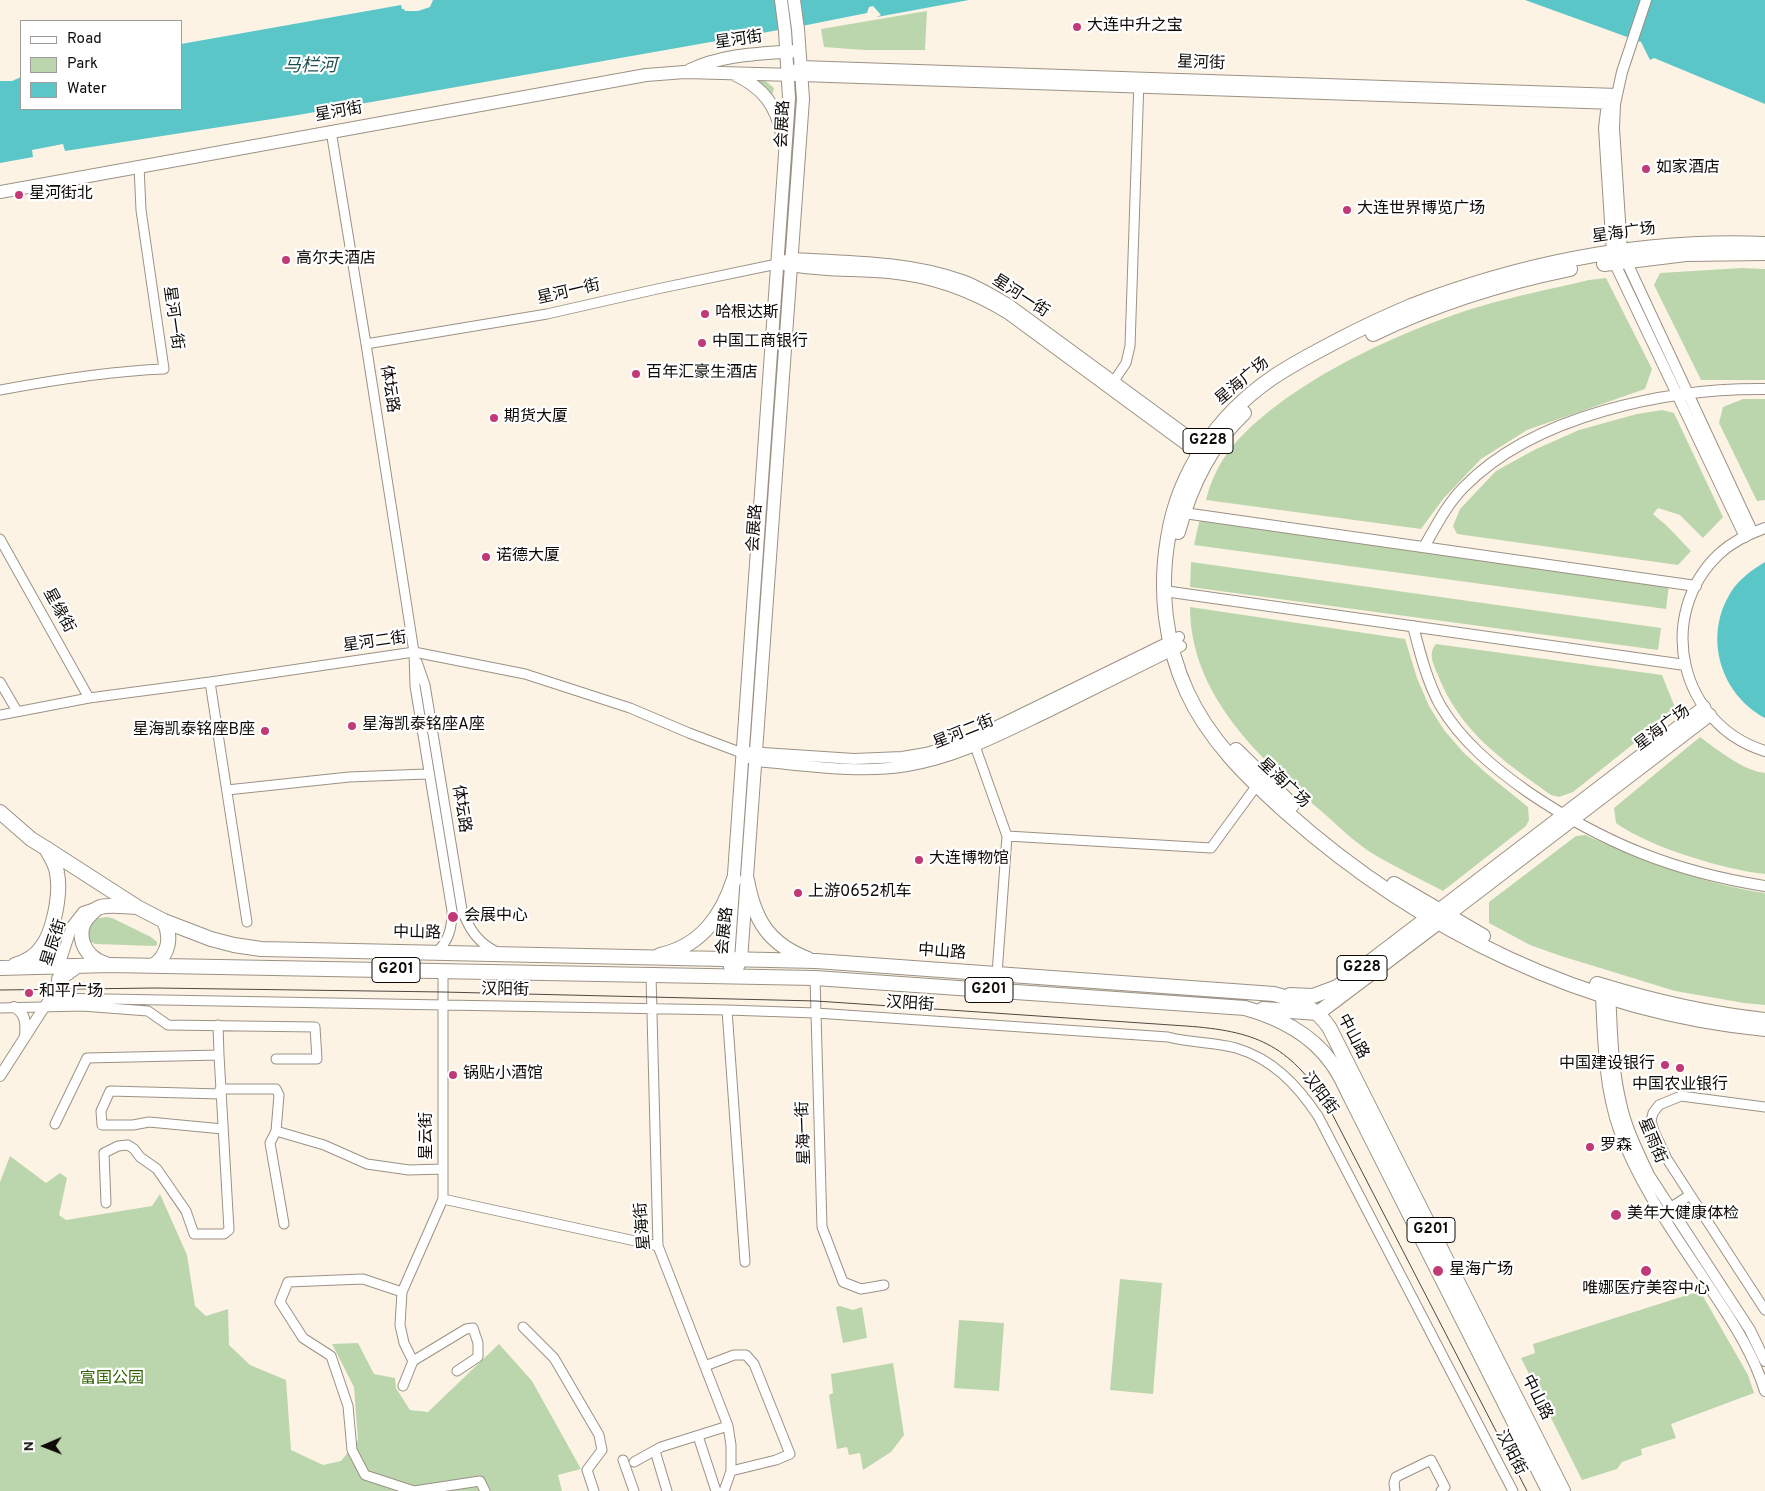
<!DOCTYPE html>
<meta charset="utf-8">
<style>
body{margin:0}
#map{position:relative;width:1765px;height:1491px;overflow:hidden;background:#fdf3e5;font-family:Overpass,sans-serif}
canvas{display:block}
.legend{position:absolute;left:20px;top:20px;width:162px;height:90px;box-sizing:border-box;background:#fff;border:1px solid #9f9d9c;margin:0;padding:6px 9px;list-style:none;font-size:15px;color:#0e0b07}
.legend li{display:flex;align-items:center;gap:10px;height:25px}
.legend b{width:25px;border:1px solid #9f9d9c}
.north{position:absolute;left:20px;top:1421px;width:50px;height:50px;-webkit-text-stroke:4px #fff;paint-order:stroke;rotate:269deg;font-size:14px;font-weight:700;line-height:20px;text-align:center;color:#0e0b07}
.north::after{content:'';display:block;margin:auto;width:18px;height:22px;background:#0e0b07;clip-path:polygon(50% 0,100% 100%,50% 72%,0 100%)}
</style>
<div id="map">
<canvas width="1765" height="1491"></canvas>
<ul class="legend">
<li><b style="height:6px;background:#fff"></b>Road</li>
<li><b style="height:14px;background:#bbd6ad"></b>Park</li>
<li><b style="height:14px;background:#5bc6c8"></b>Water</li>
</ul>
<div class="north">N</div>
</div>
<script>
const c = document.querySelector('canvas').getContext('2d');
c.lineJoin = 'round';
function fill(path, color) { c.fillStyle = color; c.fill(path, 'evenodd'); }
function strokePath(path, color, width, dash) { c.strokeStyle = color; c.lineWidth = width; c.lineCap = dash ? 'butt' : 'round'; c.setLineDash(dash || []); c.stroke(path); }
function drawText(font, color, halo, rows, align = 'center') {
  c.font = font + ' Overpass,"Noto Sans SC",sans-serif'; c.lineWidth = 4.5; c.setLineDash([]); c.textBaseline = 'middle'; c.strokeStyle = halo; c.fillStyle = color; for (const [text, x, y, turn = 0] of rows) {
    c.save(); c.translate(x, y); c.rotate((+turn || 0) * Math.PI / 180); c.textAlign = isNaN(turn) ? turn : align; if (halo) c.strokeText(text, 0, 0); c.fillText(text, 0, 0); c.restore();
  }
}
const green = new Path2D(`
 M927 11 925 50H864L824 47 821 29Z
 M762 78 774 88 772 96 757 82V80Z
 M1742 268 1765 269V380H1701L1654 285 1660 273Z
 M1606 278 1652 369 1645 389 1527 430 1481 459 1443 499 1421 529 1206 500C1210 483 1218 466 1228 452 1279 386 1399 331 1478 307 1514 296 1552 289 1589 280Z
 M1743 399H1765V500L1757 501 1719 423 1723 407Z
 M1662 410 1674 413 1723 517 1703 538 1680 515 1658 508 1653 514 1667 526 1691 551 1678 565 1457 534 1453 526 1460 509 1496 471 1536 449 1579 430 1637 414Z
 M1200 518 1669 584 1666 609 1194 545Z
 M1191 562 1661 628 1658 650 1190 587Z
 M1190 607 1405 639 1417 678 1429 706 1444 730 1463 752 1486 773 1528 807 1529 820 1526 826 1443 891C1419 878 1393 866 1370 852 1352 840 1336 824 1320 810 1258 757 1190 694 1190 607Z
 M1436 644 1662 675 1676 710 1573 792 1559 797 1551 795C1502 760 1459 731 1437 673 1433 663 1428 653 1436 644Z
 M1700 737C1718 750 1742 770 1765 773V874C1725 870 1649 847 1616 823L1614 808Z
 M1585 835C1642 860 1703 884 1765 893V1005L1744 1003 1675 991 1561 956 1530 945 1489 923V902L1576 836Z
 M106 917 112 918 151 937 157 942V945L155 946 95 944 90 941 87 937 91 922 95 919Z
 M10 1156 46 1183 60 1173 67 1178 59 1215 66 1220 152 1206 160 1194 187 1255 195 1306 206 1316 228 1309 229 1345 250 1365 286 1380 291 1450 323 1465 341 1461 358 1440 354 1387 332 1344 358 1343 374 1374 395 1378 396 1388 410 1410 428 1412 499 1344 532 1381 581 1469 558 1475 562 1491H0V1182Z
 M1120 1279 1162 1283 1153 1394 1110 1390Z
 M1700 1291 1748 1375 1754 1393 1671 1424 1676 1438 1641 1449 1642 1455 1622 1462 1617 1469 1582 1480 1521 1358 1535 1353 1533 1344Z
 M840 1306 853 1310 862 1307 867 1338 843 1343 836 1307Z
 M959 1320 1004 1323 999 1391 954 1388Z
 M893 1363 904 1435 891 1452 863 1470 860 1453 849 1455 847 1447 837 1449 829 1395 833 1393 831 1374Z`);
const water = new Path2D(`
 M433 0H969L877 17 881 15 873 6 869 7 867 13 807 25 298 115 65 151 63 144 32 150 33 157 0 163V81H12L21 77V109H181V44L401 5 402 9H404L405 11H418L430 7Z
 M1525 0H1765V104L1654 58 1650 60 1641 42Z
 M1765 562V718C1720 694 1703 636 1731 592 1739 579 1752 570 1765 562Z`);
const minor = new Path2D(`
 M331 131 366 344 414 652 415 686 452 911C452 928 449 940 437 952
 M366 344 547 314 657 289 777 264
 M1114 381 1126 363 1130 346 1139 80
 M0 390C54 380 109 371 164 369L141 210 139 166
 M0 539 89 698
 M417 662 425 685 462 910C469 929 478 943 497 952
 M0 682 17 711
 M210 682 247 922
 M0 715 89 698 210 682 414 652 525 674 630 708 689 733 742 753
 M975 746 1007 836 997 974
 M227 790 349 777 426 774
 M1007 836 1211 848 1260 781
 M651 975 658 1246 728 1426 731 1445V1471L724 1491
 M815 978 822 1227 843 1282 861 1289 884 1285
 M50 998 727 1010 816 1013 1168 1037C1190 1043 1214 1042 1236 1048 1273 1059 1297 1085 1318 1116L1513 1491
 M0 1008 82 1006 148 1011 168 1025 315 1027 317 1059H276
 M727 1010 745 1262
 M220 1089H276L279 1095 276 1131 270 1143 284 1224
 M221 1094 110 1091 101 1111 102 1125H133L149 1122 223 1129
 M1765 1107 1681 1096 1659 1105 1653 1113 1651 1121 1654 1131 1667 1159 1765 1310
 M55 1124 87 1058 219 1055
 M276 1131 324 1145 367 1164 409 1170 443 1169
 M443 1199 658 1246
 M106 1203 104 1153 118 1146 128 1145 134 1149 140 1157 157 1169 186 1211 194 1234H224L229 1230 219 1055 218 1025
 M1665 1211 1690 1195
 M402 1292 363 1279 288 1282 280 1302 303 1338 331 1356 348 1406 352 1450 365 1475 414 1491 480 1481 485 1491
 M523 1327 554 1358 599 1435 602 1450 587 1470 594 1491
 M413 1361 466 1329 473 1328 478 1343V1357L457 1371
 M705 1366 734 1355H746L754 1364 790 1454 776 1460 731 1471
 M403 1386 413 1361 404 1343 400 1325 402 1292 443 1199V971
 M698 1436 716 1491
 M655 1451 667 1491
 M623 1460 634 1491
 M634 1462 661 1447 728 1426
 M1395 1491 1394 1483 1396 1477 1431 1460 1445 1487 1441 1491`);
const tertiary = new Path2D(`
 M1646 0 1622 72 1615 104 1614 128 1622 252 1753 533
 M795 70 801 66 1617 94
 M801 76 1615 104
 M1610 100 1607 103 1604 128 1612 253 1614 262 1745 537
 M777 264 791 258C848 261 909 261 962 280 979 286 995 296 1010 305L1209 451
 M785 265C819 272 855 270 889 273 931 277 971 291 1008 314L1205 459
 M1177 512 1696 586
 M1765 528C1748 534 1732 542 1719 554 1654 616 1680 725 1765 751
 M1424 547C1436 526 1447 504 1464 487 1534 415 1668 388 1765 389
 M1164 591 1685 665
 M1413 626C1420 653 1427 681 1440 705 1461 741 1494 768 1528 792 1603 843 1675 872 1765 886
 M748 752 854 759 902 757 926 753 953 745 995 727 1179 637
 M742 753 755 761C805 765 857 774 907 766 957 758 1002 734 1048 712 1092 690 1136 668 1181 646
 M1607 990 1601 995C1603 1040 1604 1088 1619 1130 1641 1191 1682 1244 1716 1297 1736 1327 1754 1356 1765 1391
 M1610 991C1612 1028 1612 1066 1621 1103 1626 1128 1638 1151 1649 1175L1750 1330 1765 1361
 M14 1007C26 1013 26 1024 25 1036
 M0 1076 50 998 59 979V966L72 926 83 912 95 908`);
const secondary = new Path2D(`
 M690 70C723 54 758 54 795 51
 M736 75C763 88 776 105 782 134
 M0 192 646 75 685 72 794 75
 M1437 911 1704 707
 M1447 916 1710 715
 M730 967 728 959 789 98 785 31 781 0
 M733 977 741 960 803 99 798 29 794 0`);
const primary = new Path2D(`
 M0 812 31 839 47 849`);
const trunk = new Path2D(`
 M1765 244C1644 239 1523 263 1411 306 1385 317 1359 329 1333 343 1312 354 1291 365 1272 378 1217 416 1178 473 1168 538 1159 590 1165 644 1187 692 1209 740 1247 777 1286 812 1420 931 1586 1012 1765 1029
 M1604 264 1686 254 1765 253
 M1373 334C1435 304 1502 283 1570 269
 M1178 532C1190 487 1210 445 1244 413
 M1236 750 1292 805
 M47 849 137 907 164 921 211 939 234 945 261 949 816 961 1274 994C1297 1000 1315 1007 1329 1027L1563 1491
 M747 880C754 919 768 944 808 959
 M1394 884 1483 936
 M660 955C701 946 722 916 734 879
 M106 964C83 958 72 930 92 913 94 911 98 907 101 907 110 904 127 907 137 907
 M15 965C25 962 35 957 41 948 54 932 61 893 57 873 56 865 52 859 48 852
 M153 966C169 955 172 937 164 921
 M0 968 110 965 815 978 1245 1008C1277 1017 1311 1034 1331 1062 1339 1072 1344 1084 1350 1096L1549 1491
 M59 979 77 966
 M1597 984C1652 1001 1708 1014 1765 1020
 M1290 995 1313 996 1337 987 1434 913
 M1263 1009 1318 1013 1444 918`);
const tram = new Path2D(`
 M0 990 155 988 443 992 816 1001 1186 1026C1255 1031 1288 1044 1327 1104L1527 1491`);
const markers = [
 [1077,27,5,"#c23977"],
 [1646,169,5,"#c23977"],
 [19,195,5,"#c23977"],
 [1347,210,5,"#c23977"],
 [286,260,5,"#c23977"],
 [705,314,5,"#c23977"],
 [702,343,5,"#c23977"],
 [636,374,5,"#c23977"],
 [494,418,5,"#c23977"],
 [486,557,5,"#c23977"],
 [352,726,5,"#c23977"],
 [265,731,5,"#c23977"],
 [919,860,5,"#c23977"],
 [798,893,5,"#c23977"],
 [453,917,6,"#c23977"],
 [29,993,5,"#c23977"],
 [1665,1065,5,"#c23977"],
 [1680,1068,5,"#c23977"],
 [453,1075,5,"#c23977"],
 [1590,1147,5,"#c23977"],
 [1616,1215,6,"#c23977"],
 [1438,1271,6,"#c23977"],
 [1646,1271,6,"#c23977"]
];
const shields = [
 [1208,441,50],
 [1362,968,50],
 [396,970,48],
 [989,990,48],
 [1431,1230,48]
];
const shieldNames = [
 ["G228",1208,441],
 ["G228",1362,968],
 ["G201",396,970],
 ["G201",989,990],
 ["G201",1431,1230]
];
const poiNames = [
 ["大连中升之宝",1087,27],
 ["如家酒店",1656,169],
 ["星河街北",29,195],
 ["大连世界博览广场",1357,210],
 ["高尔夫酒店",296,260],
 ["哈根达斯",715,314],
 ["中国工商银行",712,343],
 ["百年汇豪生酒店",646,374],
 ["期货大厦",504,418],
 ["诺德大厦",496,557],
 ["星海凯泰铭座A座",362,726],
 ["星海凯泰铭座B座",255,731,"right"],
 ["大连博物馆",929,860],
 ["上游0652机车",808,893],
 ["会展中心",464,917],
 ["和平广场",39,993],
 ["中国建设银行",1655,1065,"right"],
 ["锅贴小酒馆",463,1075],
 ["中国农业银行",1680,1086,"center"],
 ["罗森",1600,1147],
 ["美年大健康体检",1627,1215],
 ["星海广场",1449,1271],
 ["唯娜医疗美容中心",1646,1290,"center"]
];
const streetNames = [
 ["星河街",739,41,-8],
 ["星河街",1201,64,2],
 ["星河街",339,113,-10],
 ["会展路",784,124,-87],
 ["星海广场",1624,234,-8],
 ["星河一街",569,293,-13],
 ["星河一街",1020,297,33],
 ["星河一街",172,318,82],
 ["星海广场",1243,382,-40],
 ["体坛路",388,389,81],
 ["会展路",756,528,-86],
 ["星缘街",58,611,61],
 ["星河二街",375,643,-8],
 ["星海广场",1663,729,-37],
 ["星河二街",964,733,-22],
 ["星海广场",1283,784,43],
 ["体坛路",460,809,81],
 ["会展路",726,931,-84],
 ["中山路",417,934,1],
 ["星辰街",55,943,-72],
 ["中山路",942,953,4],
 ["汉阳街",505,991,1],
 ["汉阳街",910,1005,4],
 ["中山路",1352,1037,62],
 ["汉阳街",1319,1094,54],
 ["星海一街",805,1133,-92],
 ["星云街",428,1136,-90],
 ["星雨街",1651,1141,67],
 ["星海街",644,1226,-95],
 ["中山路",1536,1398,63],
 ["汉阳街",1510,1453,63]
];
const parkNames = [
 ["富国公园",112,1380]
];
const waterNames = [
 ["马栏河",310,67]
];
fill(green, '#bbd6ad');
fill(water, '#5bc6c8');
strokePath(minor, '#9b9285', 11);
strokePath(tertiary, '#9b9285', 12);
strokePath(secondary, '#9b9285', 14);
strokePath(primary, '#9b9285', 16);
strokePath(trunk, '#9b9285', 16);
strokePath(minor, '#fff', 9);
strokePath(tertiary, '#fff', 10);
strokePath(secondary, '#fff', 12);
strokePath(primary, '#fff', 14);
strokePath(trunk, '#fff', 14);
strokePath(tram, '#4c4741', 1);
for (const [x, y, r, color] of markers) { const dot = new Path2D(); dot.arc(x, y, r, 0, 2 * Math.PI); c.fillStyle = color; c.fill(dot); strokePath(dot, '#fff', 2); }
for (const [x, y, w] of shields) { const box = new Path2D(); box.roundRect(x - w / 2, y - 12.5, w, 25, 4); c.fillStyle = '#fff'; c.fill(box); strokePath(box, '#0e0b07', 1); }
drawText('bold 15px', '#0e0b07', null, shieldNames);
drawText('16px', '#0e0b07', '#fff', poiNames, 'left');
drawText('16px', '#0e0b07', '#fff', streetNames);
drawText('16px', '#2f6000', '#fff', parkNames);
drawText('italic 18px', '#1f4e4f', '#fff', waterNames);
</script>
